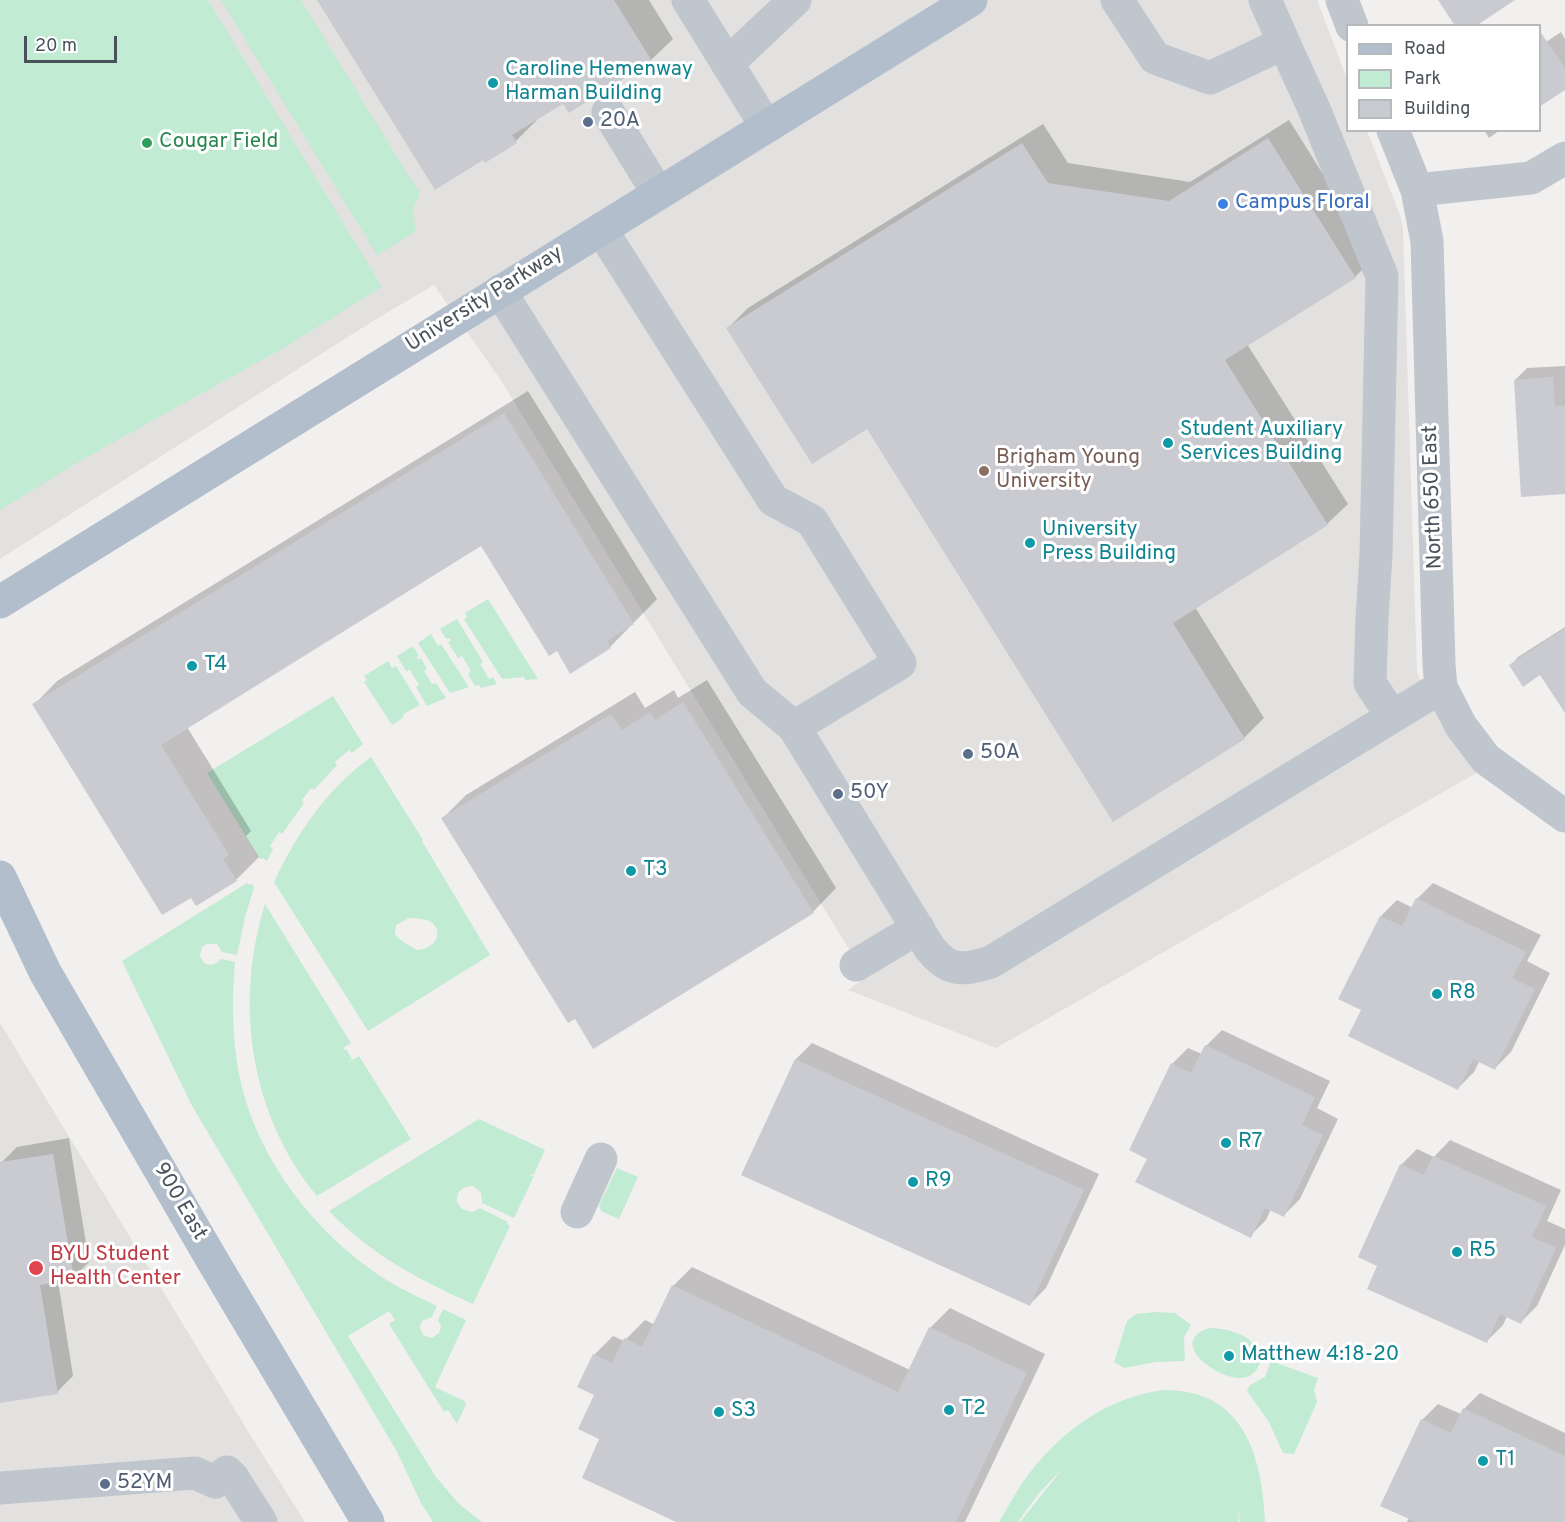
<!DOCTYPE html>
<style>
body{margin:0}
#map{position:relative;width:1565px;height:1522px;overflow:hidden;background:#f2efef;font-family:Overpass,sans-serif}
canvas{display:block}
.legend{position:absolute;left:1346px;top:24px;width:195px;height:108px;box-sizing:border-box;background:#fff;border:2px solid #b6babd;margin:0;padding:8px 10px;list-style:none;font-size:18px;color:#49525b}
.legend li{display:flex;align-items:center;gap:12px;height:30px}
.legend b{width:30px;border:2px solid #b6babd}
.scale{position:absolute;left:24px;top:36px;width:93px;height:27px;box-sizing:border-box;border:3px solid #49525b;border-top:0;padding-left:8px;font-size:18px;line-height:21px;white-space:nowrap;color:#49525b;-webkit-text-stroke:4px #fff;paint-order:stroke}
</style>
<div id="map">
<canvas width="1565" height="1522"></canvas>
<ul class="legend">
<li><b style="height:8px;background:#b2becb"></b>Road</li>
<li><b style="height:16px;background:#c2ebd3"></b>Park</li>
<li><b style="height:16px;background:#cacbd1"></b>Building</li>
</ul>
<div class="scale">20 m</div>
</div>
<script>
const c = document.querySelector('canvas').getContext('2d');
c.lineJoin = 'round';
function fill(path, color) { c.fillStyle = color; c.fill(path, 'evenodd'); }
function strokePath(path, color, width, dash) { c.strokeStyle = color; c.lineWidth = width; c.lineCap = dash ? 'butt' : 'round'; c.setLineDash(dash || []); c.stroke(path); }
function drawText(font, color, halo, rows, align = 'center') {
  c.font = font + ' Overpass,sans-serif'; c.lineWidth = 6; c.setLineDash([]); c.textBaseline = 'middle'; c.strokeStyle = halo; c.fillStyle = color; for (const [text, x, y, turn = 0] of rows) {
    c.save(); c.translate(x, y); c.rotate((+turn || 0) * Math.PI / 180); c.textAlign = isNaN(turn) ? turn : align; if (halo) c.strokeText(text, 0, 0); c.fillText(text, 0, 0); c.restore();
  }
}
const education = new Path2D(`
 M0 0H1317L1347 79 1348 130 1367 131 1400 215 1403 228 1417 673 1426 691 1480 771 996 1048 848 990 866 977 502 382 434 285 373 321 0 559Z
 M0 1023 254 1441 305 1522H0Z`);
const green = new Path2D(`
 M0 0H208L382 287 280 350 87 457 0 510Z
 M221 0H301L411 180 420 192C419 200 414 203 413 211 413 219 416 225 415 232L377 255Z
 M488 599 538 679 525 680 524 677 502 679 464 619 467 617 465 613Z
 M457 619 483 662 480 664 489 679 493 677 497 684 481 688 479 685 475 686 468 674 471 671 462 656 458 658 448 642 451 640 449 638 446 639 440 629Z
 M431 634 438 646 441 644 469 687 450 693 418 643Z
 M413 646 419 656 417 657 418 660 421 658 427 669 424 671 432 684 436 683 446 698 427 706 416 687 419 685 410 670 406 671 397 656Z
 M388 661 392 668 396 666 420 705 403 714 404 717 392 725 364 682 367 680 364 676Z
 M333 696 363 744 352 753 349 750 335 762 337 765 314 790 311 788 302 800 304 803 282 834 279 832 270 846 273 849 267 861 263 858 260 859 207 773Z
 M371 757 423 840 422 841 490 955 368 1031 274 882C297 833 327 789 371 757ZM409 918C415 919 423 918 429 921 446 930 435 950 417 950 410 946 400 941 395 934L396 925Z
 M247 883 249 885 252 884 254 888 245 917 237 955 222 952 217 944H207L202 947 200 956 204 963C210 966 216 965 221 959L235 962C232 996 232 1028 237 1062 249 1144 303 1220 369 1268 390 1284 414 1295 437 1306L432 1317 422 1321 420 1327 423 1335 432 1338 439 1333 441 1326 438 1320 443 1309 466 1320 435 1387 464 1401 466 1404 457 1424 448 1410 444 1412 389 1324 395 1320 389 1311 348 1336 436 1477 459 1504 482 1522H433L421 1503 396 1450 191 1104 122 961Z
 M265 904 351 1043 343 1048 344 1050 346 1049 352 1059 347 1063 359 1056 411 1139 317 1196C250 1115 234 1003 265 904Z
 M479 1119 545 1150 534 1174 528 1175 534 1176 514 1218 482 1203 481 1193 473 1186C463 1186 456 1191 457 1202L462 1209 472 1212 480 1208 508 1222 507 1224 510 1226 473 1304C418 1279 371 1255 329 1211Z
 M617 1168 638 1177 619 1219 601 1211 599 1205Z
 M1156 1312 1175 1313 1191 1325 1184 1337 1185 1361 1156 1362 1124 1368 1114 1362 1127 1321 1136 1314Z
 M1209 1328C1223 1328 1241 1332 1252 1342 1266 1355 1261 1377 1240 1378 1216 1378 1167 1342 1209 1328Z
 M1271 1361 1318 1378 1314 1390 1317 1402 1294 1454 1283 1453 1269 1422 1247 1391 1250 1385 1265 1377Z
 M1163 1390C1243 1389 1262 1454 1265 1522H1240L1237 1504 1239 1522H1020L1063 1468 1039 1493 1018 1522H999C1007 1509 1014 1495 1023 1482 1056 1435 1104 1398 1163 1390Z`);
const shadow = new Path2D(`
 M319 0H649L673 39 651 60 564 102 536 119 537 120 516 141Z
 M1561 32 1565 39V88L1540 46Z
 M1289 120 1375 257 1355 277 1247 344 1348 504 1327 524 1195 607 1264 718 1244 738 867 427 728 328 748 308 1043 124 1068 163 1190 182Z
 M1484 130H1500L1489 138Z
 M1565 366V492L1515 380 1527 368Z
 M528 391 657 599 610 647 558 649 482 544 187 727 251 831 246 836 259 857 236 880 34 705 57 681Z
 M1565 627V710L1541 673 1511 665 1518 657Z
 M707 680 836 888 813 912 443 818 466 795 635 692 645 708 674 690 678 698Z
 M1433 883 1541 935 1527 961 1550 973 1511 1052 1495 1068 1480 1060 1474 1072 1458 1088 1363 1009 1381 916 1397 900 1413 908 1417 899Z
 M1222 1030 1330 1081 1317 1108 1338 1119 1300 1199 1284 1215 1271 1209 1266 1220 1250 1236 1149 1158 1172 1064 1188 1048 1202 1054 1206 1046Z
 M812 1043 1099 1174 1046 1288 1030 1304 743 1174 796 1059Z
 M69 1138 89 1262 73 1278 58 1281 73 1376 57 1392 0 1401 1 1163 17 1147Z
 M1450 1140 1561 1190 1547 1221 1565 1229V1245L1537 1306 1521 1322 1507 1316 1503 1325 1487 1341 1379 1266 1401 1165 1417 1149 1434 1157Z
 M692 1267 910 1370 930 1328 950 1308 1045 1354 965 1522H680L601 1439 594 1355 613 1336 624 1341 645 1320 655 1325 673 1286Z
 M1480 1393 1565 1433V1522H1407L1409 1517 1422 1420 1438 1404 1461 1414 1464 1409Z`);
const building = new Path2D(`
 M317 0H614L652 61 569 113 563 104 512 135 517 143 485 163 483 160 435 190Z
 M1438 0H1515L1476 26H1455Z
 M1539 30 1565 68V90L1539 107Z
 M1268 138 1356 278 1225 360 1328 525 1173 623 1245 739 1113 822 867 429 812 464 726 328 1022 143 1048 183 1169 201Z
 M1553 377 1555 406 1565 405V494L1521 497 1514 380Z
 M504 413 634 624 607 641 611 648 570 674 557 651 549 656 481 546 161 745 229 855 223 859 237 881 196 906 191 898 162 915 32 704Z
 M1565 628V713L1540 675 1523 687 1509 665Z
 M683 702 814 913 593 1049 575 1019 568 1023 441 818 611 714 622 730 650 712 655 720Z
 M1416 898 1526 952 1512 978 1535 989 1495 1070 1473 1059 1458 1090 1348 1036 1361 1010 1338 999 1380 916 1402 926Z
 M1205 1045 1315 1097 1302 1125 1323 1135 1284 1217 1265 1208 1251 1238 1135 1182 1147 1159 1129 1150 1171 1063 1191 1073Z
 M795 1059 1084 1190 1030 1306 741 1175Z
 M53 1154 74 1279 40 1285 58 1394 0 1403V1162Z
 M1433 1156 1546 1206 1532 1237 1556 1248 1521 1324 1500 1314 1487 1343 1367 1289 1377 1266 1358 1257 1400 1164 1424 1175Z
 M672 1285 898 1392 929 1327 1027 1373 956 1522H676L582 1478 599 1439 578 1429 594 1395 577 1387 593 1354 612 1363 624 1338 642 1347Z
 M1463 1408 1565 1456V1522H1416L1380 1506 1421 1419 1451 1433Z`);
const minor = new Path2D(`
 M688 0 766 126
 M1117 0 1155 58 1210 78 1284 43 1265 0
 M1342 0 1352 26
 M1284 43 1314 109 1382 276 1376 555 1372 618 1370 683 1391 715
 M727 64 795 0
 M608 112 658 193
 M1393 130 1417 190 1427 241 1439 665 1441 687 1461 726 1486 759 1565 816
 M1417 190 1531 178 1565 158
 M601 229 773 500 812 521 900 663 794 727
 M500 291 752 692 794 727 929 947C948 972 962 971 991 962L1441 687
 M856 965 918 928
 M577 1212 601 1159
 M0 1488 195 1473 215 1482 227 1472 233 1478 261 1522`);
const major = new Path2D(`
 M0 602 971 0
 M0 877 45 972 211 1258 368 1522`);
const markers = [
 [493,83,6,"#0f9aa8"],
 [588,122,6,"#5c6f8a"],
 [147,143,6,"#2e9e5b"],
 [1223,204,6,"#3f7fe0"],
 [1168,443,6,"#0f9aa8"],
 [984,471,6,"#8d6e63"],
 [1030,543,6,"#0f9aa8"],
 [192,666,6,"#0f9aa8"],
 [968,754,6,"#5c6f8a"],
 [838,794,6,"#5c6f8a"],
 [631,871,6,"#0f9aa8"],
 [1437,994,6,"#0f9aa8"],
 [1226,1143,6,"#0f9aa8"],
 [913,1182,6,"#0f9aa8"],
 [1457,1252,6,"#0f9aa8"],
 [36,1268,8,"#e0444e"],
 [1229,1356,6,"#0f9aa8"],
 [949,1410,6,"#0f9aa8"],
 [719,1412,6,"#0f9aa8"],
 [1483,1461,6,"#0f9aa8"],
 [105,1484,6,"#5c6f8a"]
];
const cultureNames = [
 ["Caroline Hemenway",505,71],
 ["Harman Building",505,95],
 ["Student Auxiliary",1180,431],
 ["Services Building",1180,455],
 ["University",1042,531],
 ["Press Building",1042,555],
 ["T4",204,666],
 ["T3",643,871],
 ["R8",1449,994],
 ["R7",1238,1143],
 ["R9",925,1182],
 ["R5",1469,1252],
 ["Matthew 4:18-20",1241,1356],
 ["T2",961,1410],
 ["S3",731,1412],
 ["T1",1495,1461]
];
const serviceNames = [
 ["20A",600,122],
 ["50A",980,754],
 ["50Y",850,794],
 ["52YM",117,1484]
];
const leisureNames = [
 ["Cougar Field",159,143]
];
const shopNames = [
 ["Campus Floral",1235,204]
];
const streetNames = [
 ["University Parkway",485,300,-32],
 ["North 650 East",1434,497,-92],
 ["900 East",179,1202,60]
];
const educationNames = [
 ["Brigham Young",996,459],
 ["University",996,483]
];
const healthNames = [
 ["BYU Student",50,1256],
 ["Health Center",50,1280]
];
fill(education, '#e2e1e0');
fill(green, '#c2ebd3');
fill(shadow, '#0003');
fill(building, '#cacbd1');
strokePath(minor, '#bfc6cd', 33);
strokePath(major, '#b2becb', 33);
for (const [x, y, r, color] of markers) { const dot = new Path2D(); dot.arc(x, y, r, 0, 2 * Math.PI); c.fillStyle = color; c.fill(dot); strokePath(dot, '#fff', 2); }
drawText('21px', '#0d838f', '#fff', cultureNames, 'left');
drawText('21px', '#4e5e75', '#fff', serviceNames, 'left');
drawText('21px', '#27864d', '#fff', leisureNames, 'left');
drawText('21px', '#366cbe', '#fff', shopNames, 'left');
drawText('21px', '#49525b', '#fff', streetNames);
drawText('21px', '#785e54', '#fff', educationNames, 'left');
drawText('21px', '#be3a42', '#fff', healthNames, 'left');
</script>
